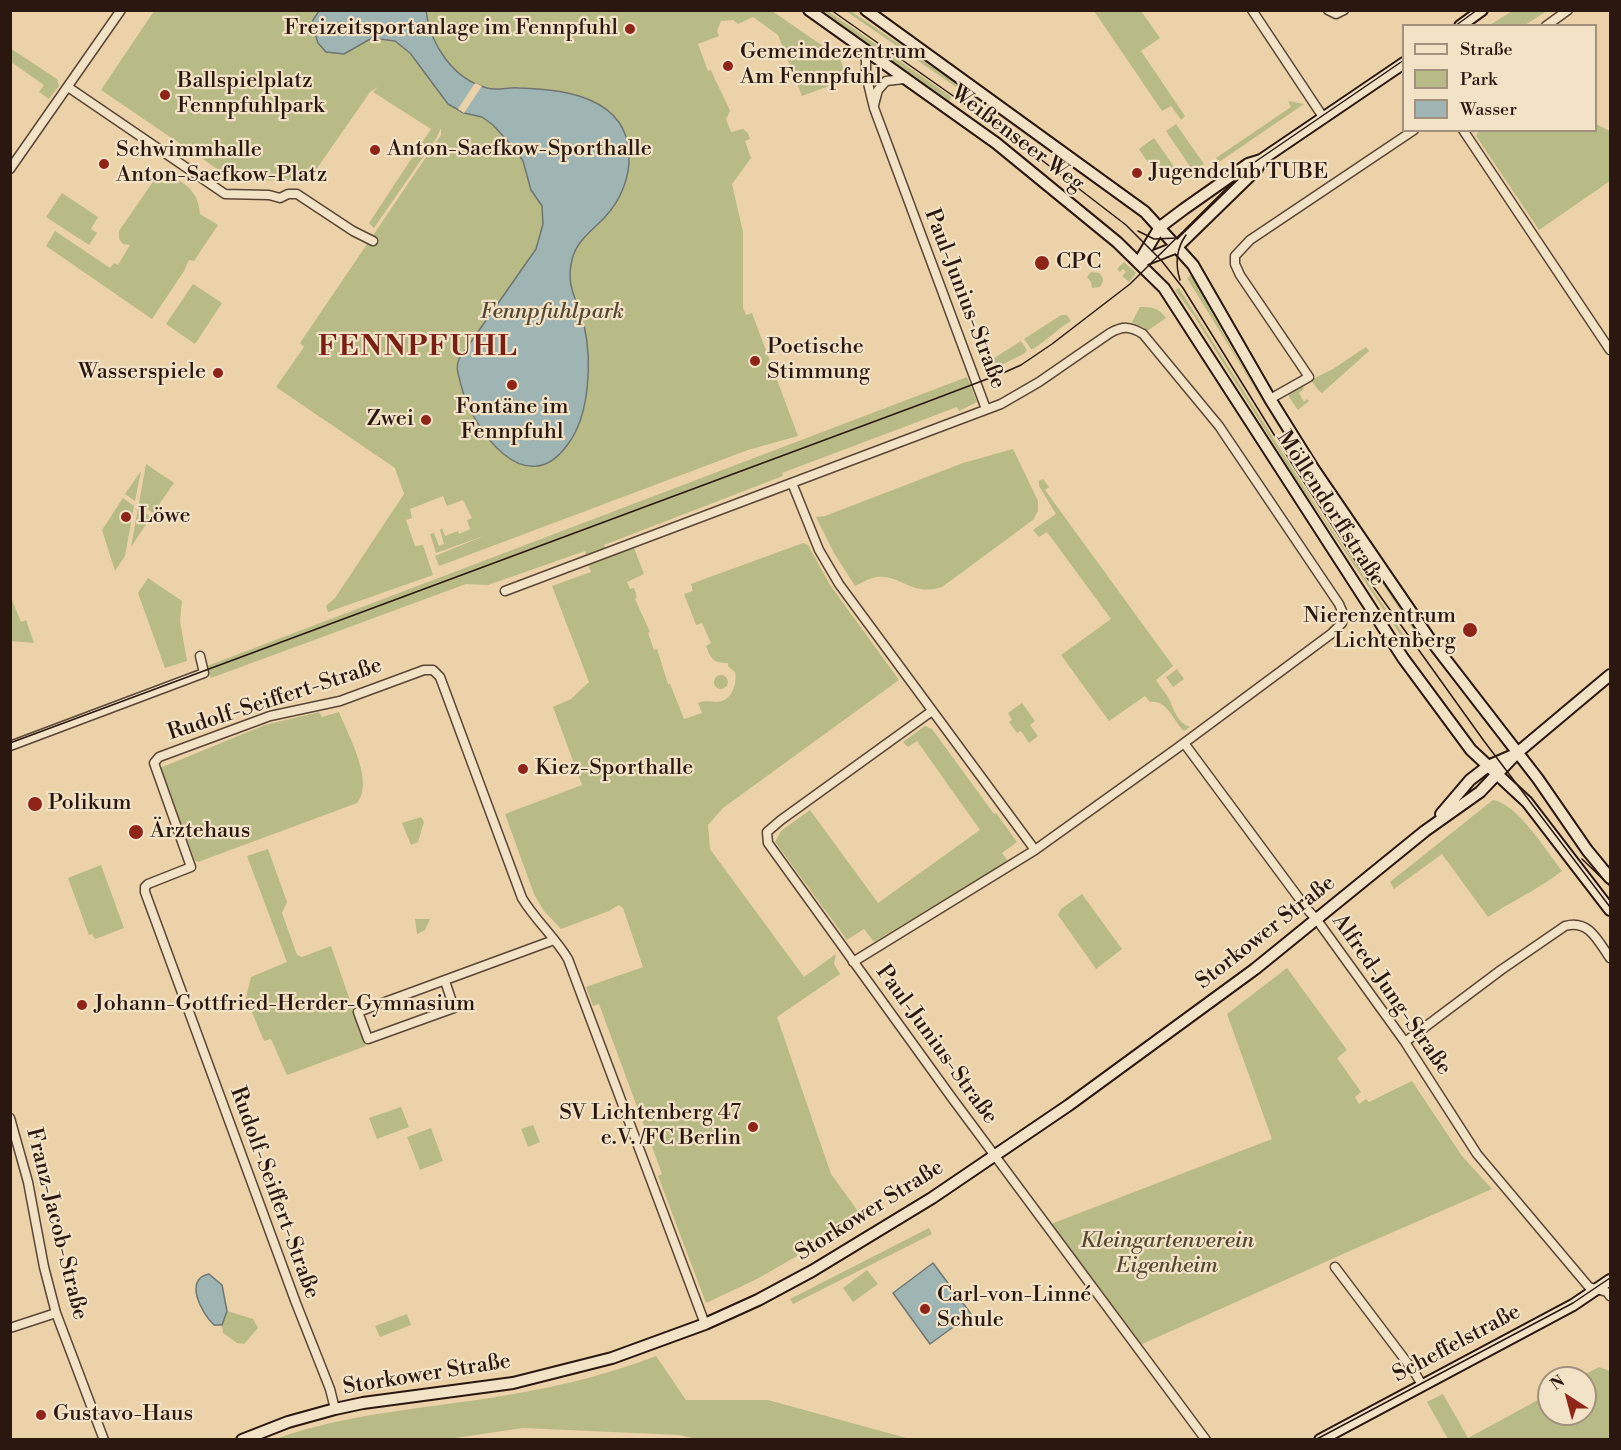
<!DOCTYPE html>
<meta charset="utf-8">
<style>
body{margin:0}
#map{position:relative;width:1621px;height:1450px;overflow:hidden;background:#ebd2a8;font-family:"Libre Bodoni",serif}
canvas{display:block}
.frame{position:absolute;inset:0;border:12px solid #2a170f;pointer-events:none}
.legend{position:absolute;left:1402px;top:24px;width:195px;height:108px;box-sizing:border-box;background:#f2e2c6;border:2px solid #a2917d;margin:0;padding:8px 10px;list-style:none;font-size:18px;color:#2a170f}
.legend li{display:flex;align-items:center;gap:12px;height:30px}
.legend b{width:30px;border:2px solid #a2917d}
.north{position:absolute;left:1537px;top:1366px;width:60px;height:60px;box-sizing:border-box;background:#f2e2c6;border:2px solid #a2917d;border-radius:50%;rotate:324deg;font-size:16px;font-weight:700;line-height:24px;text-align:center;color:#2a170f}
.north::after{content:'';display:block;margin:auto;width:21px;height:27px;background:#8f2418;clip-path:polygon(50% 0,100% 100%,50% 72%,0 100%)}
</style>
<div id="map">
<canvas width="1621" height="1450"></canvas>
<div class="frame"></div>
<ul class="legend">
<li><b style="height:8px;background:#f2e2c6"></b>Straße</li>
<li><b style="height:16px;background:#b9bb86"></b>Park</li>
<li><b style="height:16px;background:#9eb5b4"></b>Wasser</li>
</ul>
<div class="north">N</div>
</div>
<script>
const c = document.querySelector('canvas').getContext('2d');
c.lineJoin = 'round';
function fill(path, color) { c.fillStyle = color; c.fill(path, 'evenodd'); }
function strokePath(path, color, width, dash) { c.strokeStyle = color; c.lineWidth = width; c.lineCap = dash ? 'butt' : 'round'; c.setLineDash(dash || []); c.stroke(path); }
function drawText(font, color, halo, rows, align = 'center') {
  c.font = font + ' "Libre Bodoni",serif'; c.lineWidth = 4.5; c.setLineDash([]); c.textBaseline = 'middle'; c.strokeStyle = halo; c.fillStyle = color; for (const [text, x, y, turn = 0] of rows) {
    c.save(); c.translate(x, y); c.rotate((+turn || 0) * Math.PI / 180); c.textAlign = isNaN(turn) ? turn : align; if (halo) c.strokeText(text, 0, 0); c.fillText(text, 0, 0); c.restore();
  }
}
const green = new Path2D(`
 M154 11H772L839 57 848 79 802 96 778 35 753 17 738 24 733 20 721 21 717 31 719 36 698 44 708 71 711 70C717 85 724 96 730 111L726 119 731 132 743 129 748 133 750 139 745 141 751 158 732 184 743 232V308L746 315 752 313 798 436 748 450 439 566 435 556 486 535 436 553 430 534 434 533 439 546 444 544 440 530 442 528 445 536 458 531 459 534 470 529 467 520 472 518 463 500 447 506 443 496 410 509 412 518 406 520 415 546 423 545 433 575 328 612 326 606 335 598 404 494 395 468 276 387 304 347 300 343 441 135V128L437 137 374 228 369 223 431 129 373 92 378 87 370 92 311 177 289 180 235 181 101 90Z
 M822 11H828L950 96 951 98 949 101Z
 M846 11H851L959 85 956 87Z
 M1094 11H1141L1160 38 1141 51 1185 116 1181 120 1171 106 1162 111Z
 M1512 11V10L1547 11 1525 25H1490Z
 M10 48 57 79 59 86 49 99 39 92 44 85 11 62Z
 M1288 101 1304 104 1219 162 1216 158 1291 107Z
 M1176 124 1204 164 1193 171 1166 131Z
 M1596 124 1610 131V181L1539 230 1476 136 1479 131 1596 130Z
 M1154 138 1175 168 1159 179 1139 149Z
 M161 170C182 183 198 187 200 214L218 225 194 261 189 260 184 271 152 319 46 246 55 231 110 268 114 263 118 265 130 245 123 244 119 239V231Z
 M62 193 98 217 91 229 97 233 89 245 46 217Z
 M1124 262 1136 273 1129 282 1122 276 1126 272 1123 269 1120 272 1117 269Z
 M1091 272 1099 273C1104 278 1104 281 1100 287L1092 288 1091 282 1087 277Z
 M1192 274C1240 371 1302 462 1363 551 1380 575 1401 614 1421 634L1424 639 1421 641 1299 460 1187 278Z
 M193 284 222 303 195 344 166 324Z
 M1179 288 1321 514 1412 647 1410 649 1290 470 1194 316 1175 290Z
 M1140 307C1152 307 1159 308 1166 318L1147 331 1143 327 1132 322Z
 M1061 315H1067L1071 321C1057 329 1049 339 1033 349H1031L1024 339Z
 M1021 341 1027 350 1025 353 992 370H987L986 366 988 362Z
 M1366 347 1369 351 1322 393 1318 390 1311 380 1333 369Z
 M967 377 977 402 959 411 957 407 782 473 783 476 604 545 606 551 587 557 585 551 488 585 466 584 211 678 207 666Z
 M1302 384 1304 389 1299 393 1304 402 1307 399 1309 401 1298 410 1289 397V392Z
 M1013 449 1038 501V511L1033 520 942 587C911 597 901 574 877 577 869 578 862 583 855 586L834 553 816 517 825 516 963 463Z
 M146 464 174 483 153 513 139 503Z
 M141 471 135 501 125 494Z
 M1043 479 1049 487 1045 490 1173 666 1156 680C1160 687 1167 694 1170 701 1174 711 1178 723 1190 727L1184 731C1173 721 1168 700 1150 702L1145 696 1109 721 1061 655 1111 619 1047 532 1039 537 1033 530 1056 514 1039 486V481Z
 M123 498 134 506 125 556 115 571 102 530Z
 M138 508 151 517 131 547Z
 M803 543 808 545 830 585 899 680 723 808 708 825 710 849 804 977 836 954 834 964 840 974 777 1017 831 1174 863 1218 757 1279 706 1303 658 1176 662 1174 599 1004 593 1006 586 987 643 967 623 908 619 905 609 911 561 929 544 911 534 894 505 814 582 785 553 707 571 699 589 682 552 586 591 572 588 564 634 548 644 574 627 582 630 589 634 588 637 597 635 599 650 632 648 633 654 650 657 649 668 684H670L684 719 702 713 698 703C706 700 710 702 717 702 733 700 737 684 735 672L728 666V663C713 663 711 659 706 646L711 643 702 623 696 625 684 594 693 591 691 584Z
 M148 578 182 601 180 621 187 661 165 668 138 593Z
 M10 595 21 622 26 620 34 643 11 641Z
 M1177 669 1184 679 1173 687 1166 677Z
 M714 682a7 7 0 1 1 14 0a7 7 0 1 1-14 0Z
 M1022 703 1035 721 1030 725 1038 736 1029 743 1021 731 1017 733 1009 722 1012 720 1008 713Z
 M319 712 322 717 339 712C348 735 375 782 357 803L198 862 195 861 160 768 265 725Z
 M925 726 932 729 994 814 996 813 1017 842 1002 853 1008 861 874 942 864 929 847 940 775 842 781 831 810 810 878 903 980 830 917 741 908 747 903 742Z
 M1493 800C1517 803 1547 852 1562 871 1539 889 1512 901 1488 917L1442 854 1394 889 1390 882Z
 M421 817 424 822 418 842 411 845 402 823Z
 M268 849 287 902 282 913 297 955 302 957 331 946 366 1046 287 1075 271 1039 264 1041 246 998 251 977 287 962 247 856Z
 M101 865 124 928 95 939 92 934 89 935 68 878Z
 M1082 894 1122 949 1096 969 1058 915 1061 909Z
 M415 919H430L425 930 417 934Z
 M1287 968 1347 1050 1337 1058 1361 1092 1355 1097 1359 1104 1366 1099 1369 1102 1412 1081 1462 1156 1492 1189 1361 1246 1140 1345 1051 1224 1272 1139 1227 1014Z
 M401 1107 409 1127 377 1139 369 1118Z
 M533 1125 540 1142 528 1147 521 1129Z
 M431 1128 443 1161 420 1170 407 1137Z
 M929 1228 932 1234 793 1304 790 1299Z
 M867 1270 878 1284 853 1302 843 1288Z
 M227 1311 253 1319 258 1328 244 1344 237 1343 223 1333 222 1325Z
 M407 1314 411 1325 380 1337 375 1326Z
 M656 1356 686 1400H768L910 1439 701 1440 679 1435 523 1428 442 1440 275 1439C354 1411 437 1408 519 1393 565 1385 612 1373 656 1356Z
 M1599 1367 1610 1371V1439H1448L1427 1402 1443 1394 1468 1438 1549 1394V1414H1585V1378H1578Z`);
const water = new Path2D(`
 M319 11H426C430 44 453 79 487 88 497 91 508 87 519 88 564 89 628 97 629 156 630 178 620 201 605 217 592 231 576 241 572 260 565 287 578 300 584 325 592 360 590 415 568 444 526 504 472 429 461 385 459 375 455 369 459 359L536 249 543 224 542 206 531 190 523 161 515 149 493 125 482 117 464 113 448 104 410 53 395 41 372 38 344 54 326 52 318 43 313 27V20Z
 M933 1263 971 1314 930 1344 893 1293Z
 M209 1274 222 1285 227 1311 222 1325H214C202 1314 183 1279 209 1274Z`);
const pier = new Path2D(`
 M475 83 482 86 464 113 458 109Z`);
const street = new Path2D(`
 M1252 10 1323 117
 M1328 10 1336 14 1344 10
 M1546 26 1568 10
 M861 47 866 60V75L874 108 986 409
 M68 87 225 194 269 195 280 198 288 194H297L353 231 373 241
 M874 105 878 90 886 81 904 79
 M1463 130 1610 350
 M10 169 121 10
 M1270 399 1309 377 1240 275 1235 264V256L1250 240 1414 130
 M792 483 819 550 839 584 1035 850
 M505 591 1001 404 1039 382 1110 333C1123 326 1130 326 1143 334L1219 426 1339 604 1342 611V623L1331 634 1176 749 1035 850 853 962
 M932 711 781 820 767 832 768 843 952 1098 1206 1440
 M1184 743 1307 909 1317 920 1405 1042 1477 1154 1589 1287 1607 1292 1610 1296
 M10 746 204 673 200 656
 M445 981 454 1008 368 1039 358 1012 554 940
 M1405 1042 1501 970 1565 926C1589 919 1598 941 1610 958
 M10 1118 28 1182 44 1267 56 1313 104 1440
 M1335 1267 1415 1373 1422 1385
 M10 1328 56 1313
 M335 1409 330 1389 296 1303 145 892V887L148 884 191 867 154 763 159 757 270 716 340 701 424 670H433L440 677 522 898C535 920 555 937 568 959L705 1324`);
const secondary = new Path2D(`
 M809 10 996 143 1117 242 1164 288 1403 658 1471 750 1527 802 1610 910
 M866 10 1145 212 1193 265 1270 399 1313 468 1429 638 1538 779 1587 850 1610 878
 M1460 26 1482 10
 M1139 262 1160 227 1184 209 1248 164 1261 160 1404 63
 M1139 262 1177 247 1257 169 1261 160
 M1441 814 1470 780 1488 766 1511 756
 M242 1440 288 1422 335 1409 363 1403 513 1383 612 1358 705 1324 758 1300 812 1271 932 1198 1069 1105 1255 969 1425 831 1480 792 1517 753 1610 675
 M1320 1440 1573 1305 1610 1280`);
const tram = new Path2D(`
 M831 10 1013 138 1126 225 1161 260 1183 288 1291 462 1360 568 1484 741 1610 907
 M1455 26 1477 10
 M1138 231 1154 239 1178 238
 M1180 280C1175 264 1176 249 1186 235
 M10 743 924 403 1003 373 1021 365 1052 344 1130 284 1249 166 1404 60
 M1582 859 1610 886
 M1315 1440 1573 1303 1610 1278`);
const markers = [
 [630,29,6,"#8f2418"],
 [728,66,6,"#8f2418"],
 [165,95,6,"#8f2418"],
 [375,150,6,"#8f2418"],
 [104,164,6,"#8f2418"],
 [1137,173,6,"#8f2418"],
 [1042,263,8,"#8f2418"],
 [755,361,6,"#8f2418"],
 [218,373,6,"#8f2418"],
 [512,385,6,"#8f2418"],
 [426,420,6,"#8f2418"],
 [126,517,6,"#8f2418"],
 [1470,630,8,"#8f2418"],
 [523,769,6,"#8f2418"],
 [35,804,8,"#8f2418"],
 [136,832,8,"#8f2418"],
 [82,1005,6,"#8f2418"],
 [753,1127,6,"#8f2418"],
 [925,1309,6,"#8f2418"],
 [41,1415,6,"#8f2418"]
];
const poiNames = [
 ["Freizeitsportanlage im Fennpfuhl",618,29,"right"],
 ["Gemeindezentrum",740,53],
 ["Am Fennpfuhl",740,78],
 ["Ballspielplatz",177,82],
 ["Fennpfuhlpark",177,107],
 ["Anton-Saefkow-Sporthalle",387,150],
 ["Schwimmhalle",116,151],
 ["Anton-Saefkow-Platz",116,176],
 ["Jugendclub TUBE",1149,173],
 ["CPC",1056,263],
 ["Poetische",767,348],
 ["Stimmung",767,373],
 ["Wasserspiele",206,373,"right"],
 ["Fontäne im",512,408,"center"],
 ["Fennpfuhl",512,433,"center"],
 ["Zwei",414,420,"right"],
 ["Löwe",138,517],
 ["Nierenzentrum",1456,617,"right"],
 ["Lichtenberg",1456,642,"right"],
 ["Kiez-Sporthalle",535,769],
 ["Polikum",48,804],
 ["Ärztehaus",150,832],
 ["Johann-Gottfried-Herder-Gymnasium",94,1005],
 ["SV Lichtenberg 47",741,1114,"right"],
 ["e.V. /FC Berlin",741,1139,"right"],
 ["Carl-von-Linné",937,1296],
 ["Schule",937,1321],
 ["Gustavo-Haus",53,1415]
];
const streetNames = [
 ["Weißenseer Weg",1017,139,37],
 ["Paul-Junius-Straße",964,299,69],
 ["Möllendorffstraße",1330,509,57],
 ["Rudolf-Seiffert-Straße",275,700,-18],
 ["Storkower Straße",1266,933,-38],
 ["Alfred-Jung-Straße",1391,995,55],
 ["Paul-Junius-Straße",936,1045,54],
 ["Rudolf-Seiffert-Straße",274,1193,70],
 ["Storkower Straße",870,1211,-32],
 ["Franz-Jacob-Straße",56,1224,76],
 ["Scheffelstraße",1457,1344,-28],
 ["Storkower Straße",427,1375,-9]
];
const parkNames = [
 ["Fennpfuhlpark",552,313],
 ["Kleingartenverein",1167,1242],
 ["Eigenheim",1167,1267]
];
const districtNames = [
 ["FENNPFUHL",418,348]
];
fill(green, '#b9bb86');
fill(water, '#9eb5b4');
strokePath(water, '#707672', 1.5);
fill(pier, '#ebd2a8');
strokePath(street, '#5a4635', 11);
strokePath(secondary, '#2a170f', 14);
strokePath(street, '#f2e2c6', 8);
strokePath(secondary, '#f2e2c6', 10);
strokePath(tram, '#2a170f', 1.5);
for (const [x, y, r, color] of markers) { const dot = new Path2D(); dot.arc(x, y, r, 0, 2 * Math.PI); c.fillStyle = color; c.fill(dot); strokePath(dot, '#f2e2c6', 2); }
drawText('22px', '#2a170f', '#f2e2c6', poiNames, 'left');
drawText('22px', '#2a170f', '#f2e2c6', streetNames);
drawText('italic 22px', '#554833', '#f2e2c6', parkNames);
c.letterSpacing = '1.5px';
drawText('bold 28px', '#7a1f14', '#f2e2c6', districtNames);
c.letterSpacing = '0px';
</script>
